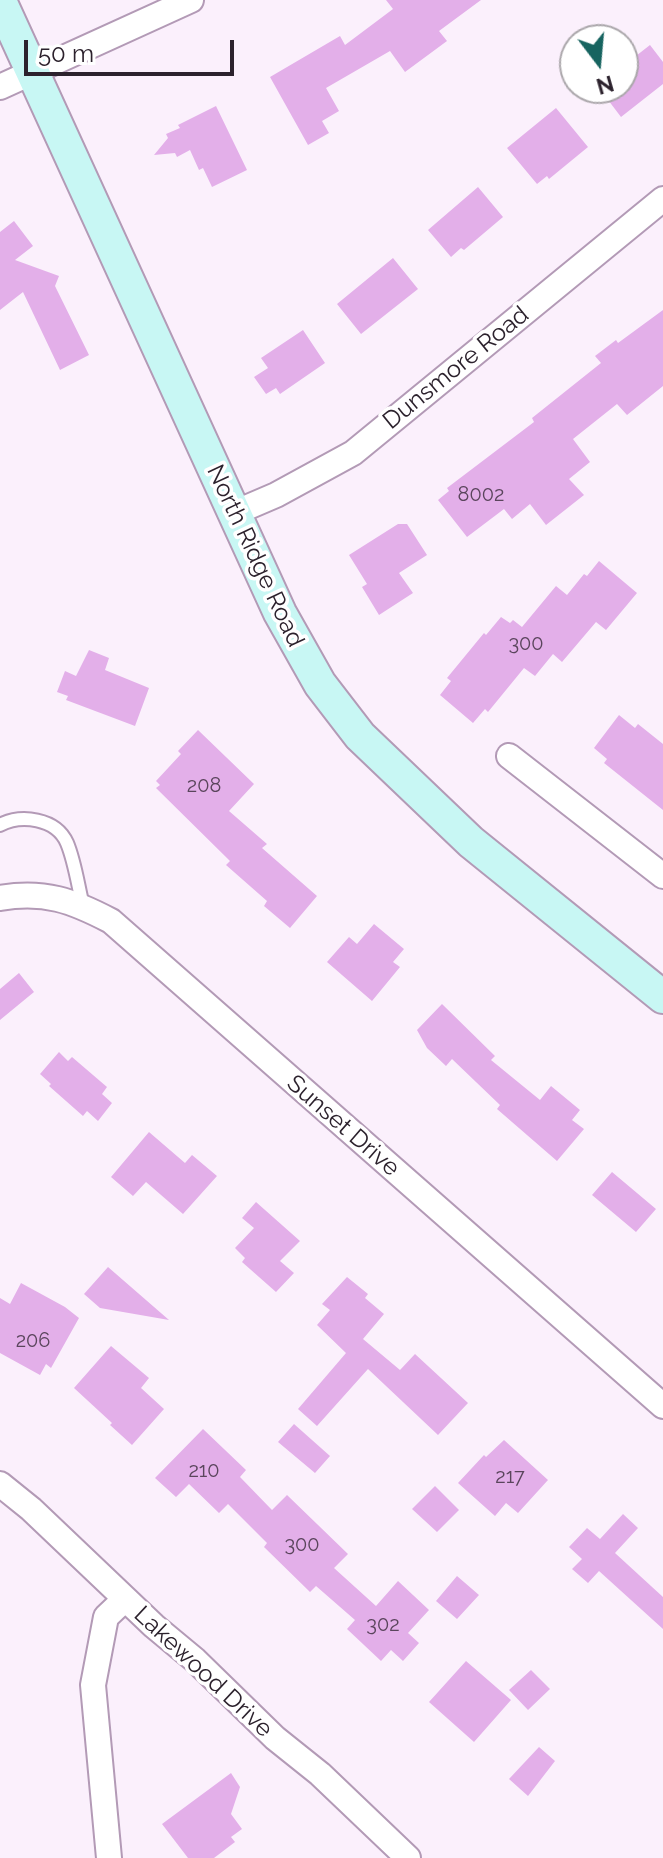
<!DOCTYPE html>
<style>
body{margin:0}
#map{position:relative;width:663px;height:1858px;overflow:hidden;background:#fbf0fc;font-family:Raleway,sans-serif}
canvas{display:block}
.north{position:absolute;left:559px;top:24px;width:80px;height:80px;box-sizing:border-box;background:#fff;border:2px solid #aba7ab;border-radius:50%;rotate:164deg;font-size:22px;font-weight:700;line-height:32px;text-align:center;color:#2c222d}
.north::after{content:'';display:block;margin:auto;width:28px;height:36px;background:#176460;clip-path:polygon(50% 0,100% 100%,50% 72%,0 100%)}
.scale{position:absolute;left:24px;top:40px;width:210px;height:36px;box-sizing:border-box;border:4px solid #2c222d;border-top:0;padding-left:10px;font-size:24px;line-height:28px;white-space:nowrap;color:#2c222d;-webkit-text-stroke:6px #fff;paint-order:stroke}
</style>
<div id="map">
<canvas width="663" height="1858"></canvas>
<div class="north">N</div>
<div class="scale">50 m</div>
</div>
<script>
const c = document.querySelector('canvas').getContext('2d');
c.lineJoin = 'round';
function fill(path, color) { c.fillStyle = color; c.fill(path, 'evenodd'); }
function strokePath(path, color, width, dash) { c.strokeStyle = color; c.lineWidth = width; c.lineCap = dash ? 'butt' : 'round'; c.setLineDash(dash || []); c.stroke(path); }
function drawText(font, color, halo, rows, align = 'center') {
  c.font = font + ' Raleway,sans-serif'; c.lineWidth = 7; c.setLineDash([]); c.textBaseline = 'middle'; c.strokeStyle = halo; c.fillStyle = color; for (const [text, x, y, turn = 0] of rows) {
    c.save(); c.translate(x, y); c.rotate((+turn || 0) * Math.PI / 180); c.textAlign = isNaN(turn) ? turn : align; if (halo) c.strokeText(text, 0, 0); c.fillText(text, 0, 0); c.restore();
  }
}
const building = new Path2D(`
 M386 0H481L439 31 447 41 405 72 390 51 326 88 339 111 322 121 329 133 308 145 270 77 340 36 345 45 393 9Z
 M650 45 663 62V84L621 117 599 88H623V66Z
 M216 106 247 170 212 187 203 168 199 170 190 150 177 157 175 153 154 155 168 138 166 134 180 128 178 125Z
 M556 108 588 147 549 179 547 176 537 184 507 148Z
 M478 187 503 217 464 250 461 248 451 257 428 230Z
 M14 221 33 246 15 260 59 276 55 286 89 355 60 370 23 292 0 310V232Z
 M393 258 418 289 361 334 337 304Z
 M663 310V386L627 415 617 404 573 439 590 462 569 479 584 495 546 525 530 504 512 519 504 509 467 537 438 500 449 491 447 488 534 422 532 418 601 363 595 356 616 340 618 343Z
 M303 330 325 363 280 394 276 388 266 394 254 377 268 368 261 358Z
 M398 524H407L427 555 399 573 413 593 379 615 362 587 367 584 349 555Z
 M599 561 637 593 606 630 596 622 562 662 553 654 535 676 524 668 488 712 485 709 473 723 440 695 451 681 447 678 484 633 486 635 501 617 510 623 513 620 522 627 556 586 567 595 584 574 587 576Z
 M89 650 109 658 105 670 149 688 135 726 66 700 68 696 57 692 65 671 76 676Z
 M619 715 635 728 638 724 663 744V810L604 763 607 759 594 748Z
 M198 730 254 784 229 811 267 844 262 848 317 896 290 928 264 906 267 901 226 865 230 861 156 788 160 785 156 781 181 754 178 751Z
 M374 924 404 949 393 962 400 967 372 1001 327 962 349 937 357 944Z
 M19 973 34 992 0 1020V989Z
 M442 1004 495 1056 491 1060 540 1100 551 1086 580 1110 572 1120 584 1129 557 1161 497 1109 500 1105 452 1059 446 1066 427 1048 417 1030Z
 M59 1052 68 1061 72 1057 107 1087 102 1094 112 1103 98 1121 87 1111 83 1116 49 1086 51 1084 40 1074Z
 M149 1132 185 1163 192 1155 217 1176 183 1214 146 1182 133 1196 111 1177Z
 M612 1172 656 1209 636 1232 592 1195Z
 M256 1202 300 1241 280 1261 294 1273 276 1292 242 1262 245 1258 235 1248 254 1228 242 1218Z
 M108 1267 169 1320 100 1308 84 1294Z
 M347 1277 368 1294 365 1298 384 1314 363 1339 400 1370 415 1354 468 1403 438 1435 368 1369 317 1426 298 1409 346 1353 317 1325 330 1310 322 1304Z
 M21 1283 65 1307 79 1318 51 1368 46 1364 40 1375 0 1353V1298L10 1304Z
 M111 1346 149 1378 141 1388 164 1409 132 1445 110 1425 112 1423 74 1388Z
 M294 1424 330 1456 315 1473 278 1442Z
 M203 1429 246 1470 240 1477 272 1510 287 1495 348 1554 334 1568 376 1606 398 1581 429 1610 408 1633 419 1643 403 1661 391 1650 381 1661 347 1629 355 1620 316 1586 310 1592 264 1547 267 1543 228 1504 219 1513 189 1484 176 1497 155 1478Z
 M504 1440 548 1480 518 1513 506 1503 495 1516 458 1483 484 1455 486 1457Z
 M435 1486 459 1510 437 1532 412 1509Z
 M623 1514 638 1528 615 1553 663 1597V1629L599 1571 588 1583 572 1569 582 1559 569 1547 587 1528 600 1539Z
 M457 1576 479 1595 457 1619 436 1601Z
 M466 1661 511 1700 474 1742 429 1702Z
 M531 1670 550 1689 528 1710 509 1690Z
 M539 1747 555 1761 528 1796 509 1779Z
 M231 1773 240 1787 231 1814 242 1829 231 1837 235 1842 214 1858H188L162 1824Z`);
const lane = new Path2D(`
 M0 825C21 814 56 818 67 843 75 862 78 886 83 906`);
const street = new Path2D(`
 M0 87 191 0
 M234 513 276 495 353 453 663 199
 M509 756 663 876
 M0 898C44 890 73 901 111 921L663 1406
 M0 1484 31 1509 154 1626 195 1660 275 1738 320 1774 408 1858
 M109 1858 93 1685 106 1617 125 1599`);
const secondary = new Path2D(`
 M0 1 280 613 320 684 360 736 471 842 663 997`);
const numberNames = [
 ["8002",481,495],
 ["300",526,644],
 ["208",204,786],
 ["206",33,1341],
 ["210",204,1471],
 ["217",510,1477],
 ["300",302,1545],
 ["302",383,1625]
];
const streetNames = [
 ["Dunsmore Road",456,368,-39],
 ["North Ridge Road",255,556,65],
 ["Sunset Drive",343,1126,41],
 ["Lakewood Drive",203,1672,43]
];
fill(building, '#e3afe9');
strokePath(lane, '#b39ab6', 16);
strokePath(street, '#b39ab6', 28);
strokePath(secondary, '#b39ab6', 36);
strokePath(lane, '#fff', 12);
strokePath(street, '#fff', 24);
strokePath(secondary, '#c8f7f4', 32);
drawText('20px', '#5a455c', null, numberNames);
drawText('24px', '#2c222d', '#fff', streetNames);
</script>
